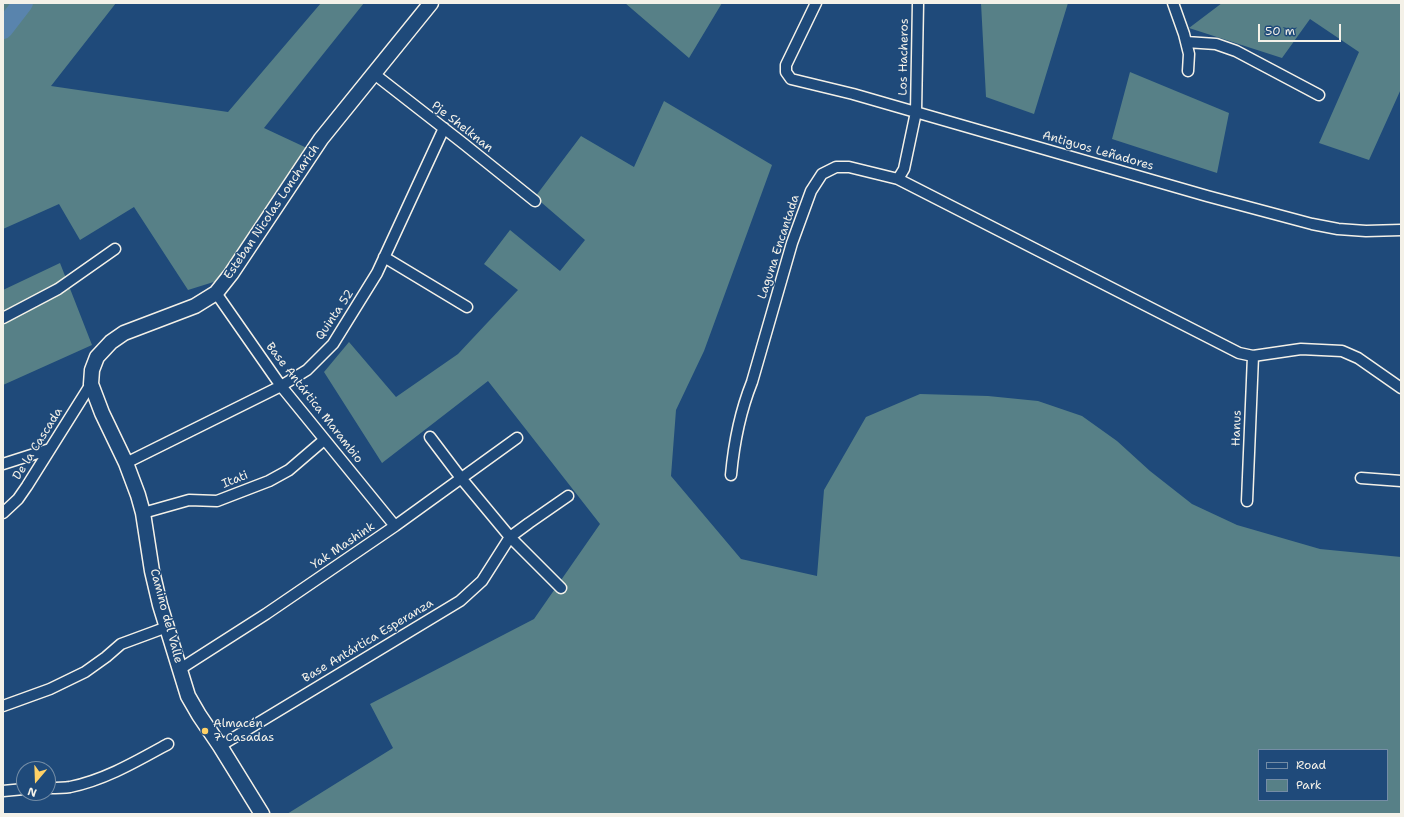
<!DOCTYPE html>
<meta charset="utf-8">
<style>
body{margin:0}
#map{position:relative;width:1404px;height:817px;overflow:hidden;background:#1f4a7a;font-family:"Shantell Sans",sans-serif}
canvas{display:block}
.frame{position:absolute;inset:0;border:4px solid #f4f1e8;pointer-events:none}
.legend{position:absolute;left:1258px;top:749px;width:130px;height:52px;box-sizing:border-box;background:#1f4a7a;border:1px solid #748da6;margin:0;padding:5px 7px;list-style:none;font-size:12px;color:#f4f1e8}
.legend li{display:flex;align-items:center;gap:8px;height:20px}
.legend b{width:20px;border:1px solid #748da6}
.north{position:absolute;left:16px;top:761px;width:40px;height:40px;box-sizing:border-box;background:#1f4a7a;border:1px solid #748da6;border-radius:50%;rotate:199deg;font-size:11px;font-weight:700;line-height:16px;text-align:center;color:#f4f1e8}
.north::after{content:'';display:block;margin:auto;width:14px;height:18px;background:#ffd166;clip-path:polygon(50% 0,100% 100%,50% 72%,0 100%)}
.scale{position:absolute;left:1258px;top:24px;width:83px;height:18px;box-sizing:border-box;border:2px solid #f4f1e8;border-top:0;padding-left:5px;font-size:12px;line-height:14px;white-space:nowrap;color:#f4f1e8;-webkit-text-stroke:3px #1f4a7a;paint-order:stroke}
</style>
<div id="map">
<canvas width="1404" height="817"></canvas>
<div class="frame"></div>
<ul class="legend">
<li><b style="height:5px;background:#1f4a7a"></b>Road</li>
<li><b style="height:11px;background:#578087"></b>Park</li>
</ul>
<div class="north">N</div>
<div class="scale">50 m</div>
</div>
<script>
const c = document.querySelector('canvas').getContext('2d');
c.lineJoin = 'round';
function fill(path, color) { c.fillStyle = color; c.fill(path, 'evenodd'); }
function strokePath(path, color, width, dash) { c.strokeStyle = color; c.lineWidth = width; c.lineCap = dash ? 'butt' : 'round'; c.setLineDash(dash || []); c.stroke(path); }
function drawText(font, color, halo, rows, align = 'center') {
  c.font = font + ' "Shantell Sans",sans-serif'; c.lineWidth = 3; c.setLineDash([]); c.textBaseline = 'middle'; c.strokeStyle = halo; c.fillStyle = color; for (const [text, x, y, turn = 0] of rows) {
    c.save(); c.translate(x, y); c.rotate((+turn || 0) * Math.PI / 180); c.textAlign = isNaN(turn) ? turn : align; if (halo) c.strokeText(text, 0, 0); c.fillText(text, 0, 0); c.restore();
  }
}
const green = new Path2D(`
 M3 3H116L51 86 228 112 321 3H364L264 128 309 149 220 280 188 290 134 207 80 240 59 204 3 229Z
 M625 3H722L689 58Z
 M981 3H1068L1034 114 986 97Z
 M1222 3H1401V89L1369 160 1319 143 1359 52 1310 19 1282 58 1189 28Z
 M1130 72 1229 113 1217 173 1112 139Z
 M664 101 772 165 704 351 676 410 671 476 741 559 817 576 824 490 866 417 920 394 988 396 1038 401 1082 416 1117 441 1150 471 1192 504 1237 525 1320 549 1401 557V814H287L393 748 370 704 534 619 600 524 488 381 382 463 324 372 349 342 396 397 458 354 518 290 484 264 510 230 560 271 585 240 535 197 581 136 634 167ZM1259 750H1387V800H1259Z
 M60 263 92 345 3 385V290Z`);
const river = new Path2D(`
 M3 29 23 3`);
const street = new Path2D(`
 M816 3 786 65V72L791 79 853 94 1207 196 1312 224 1338 229 1366 231 1401 230
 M1173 3 1184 34 1189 54 1188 71
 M1186 42 1216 44 1236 51 1319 95
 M373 73 464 144 535 201
 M898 179 1239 353 1253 356 1301 349 1342 351 1358 358 1401 388
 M384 257 467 307
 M216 293 281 386 395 526
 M3 318 58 289 115 249
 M430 437 461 478 510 537 561 588
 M126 463 281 386 307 370 333 344 377 273 444 128
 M3 464 50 449
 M731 475C734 442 740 412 752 382L792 243 811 191 822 174 836 167H849L898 179 904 169 916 112 918 3
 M1361 478 1401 481
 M1247 501 1253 356
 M3 513 18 499 27 486 91 384
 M143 513 189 500 217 501 269 481 289 470 324 440
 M180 669 266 614 395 526 517 438
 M3 706 50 689 85 672 106 657 121 644 167 627
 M220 746 460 601 482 581 510 537 529 523 568 496
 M48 788C55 788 63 788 70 787 105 780 137 761 168 744
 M3 791 24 789`);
const secondary = new Path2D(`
 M262 814 220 746 199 715 188 696 160 605 152 571 143 513 138 495 126 463 102 413 91 384 92 370 97 357 111 342 124 333 195 306 216 293 231 274 321 139 431 3`);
const markers = [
 [205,731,4,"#ffd166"]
];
const streetNames = [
 ["Los Hacheros",904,57,-89],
 ["Pje Shelknan",462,127,38],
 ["Antiguos Leñadores",1098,151,16],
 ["Esteban Nicolas Loncharich",272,212,-56],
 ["Laguna Encantada",779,247,-72],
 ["Quinta 52",335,315,-56],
 ["Base Antártica Marambio",314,403,52],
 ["Hanus",1237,428,-88],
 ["De la Cascada",38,444,-58],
 ["Itati",235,480,-22],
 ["Yak Mashink",343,546,-34],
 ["Camino del Valle",166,616,75],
 ["Base Antártica Esperanza",368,641,-31]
];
const poiNames = [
 ["Almacén",213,724],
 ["7 Casadas",213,738]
];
fill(green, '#578087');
strokePath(river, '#5984ad', 20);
strokePath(street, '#f4f1e8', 13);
strokePath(secondary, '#f4f1e8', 17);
strokePath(street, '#1f4a7a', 10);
strokePath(secondary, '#1f4a7a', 14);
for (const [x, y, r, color] of markers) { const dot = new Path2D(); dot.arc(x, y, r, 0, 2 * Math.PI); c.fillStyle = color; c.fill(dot); strokePath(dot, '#1f4a7a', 1.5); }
drawText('12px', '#f4f1e8', '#1f4a7a', streetNames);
drawText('12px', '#f4f1e8', '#1f4a7a', poiNames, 'left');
</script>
